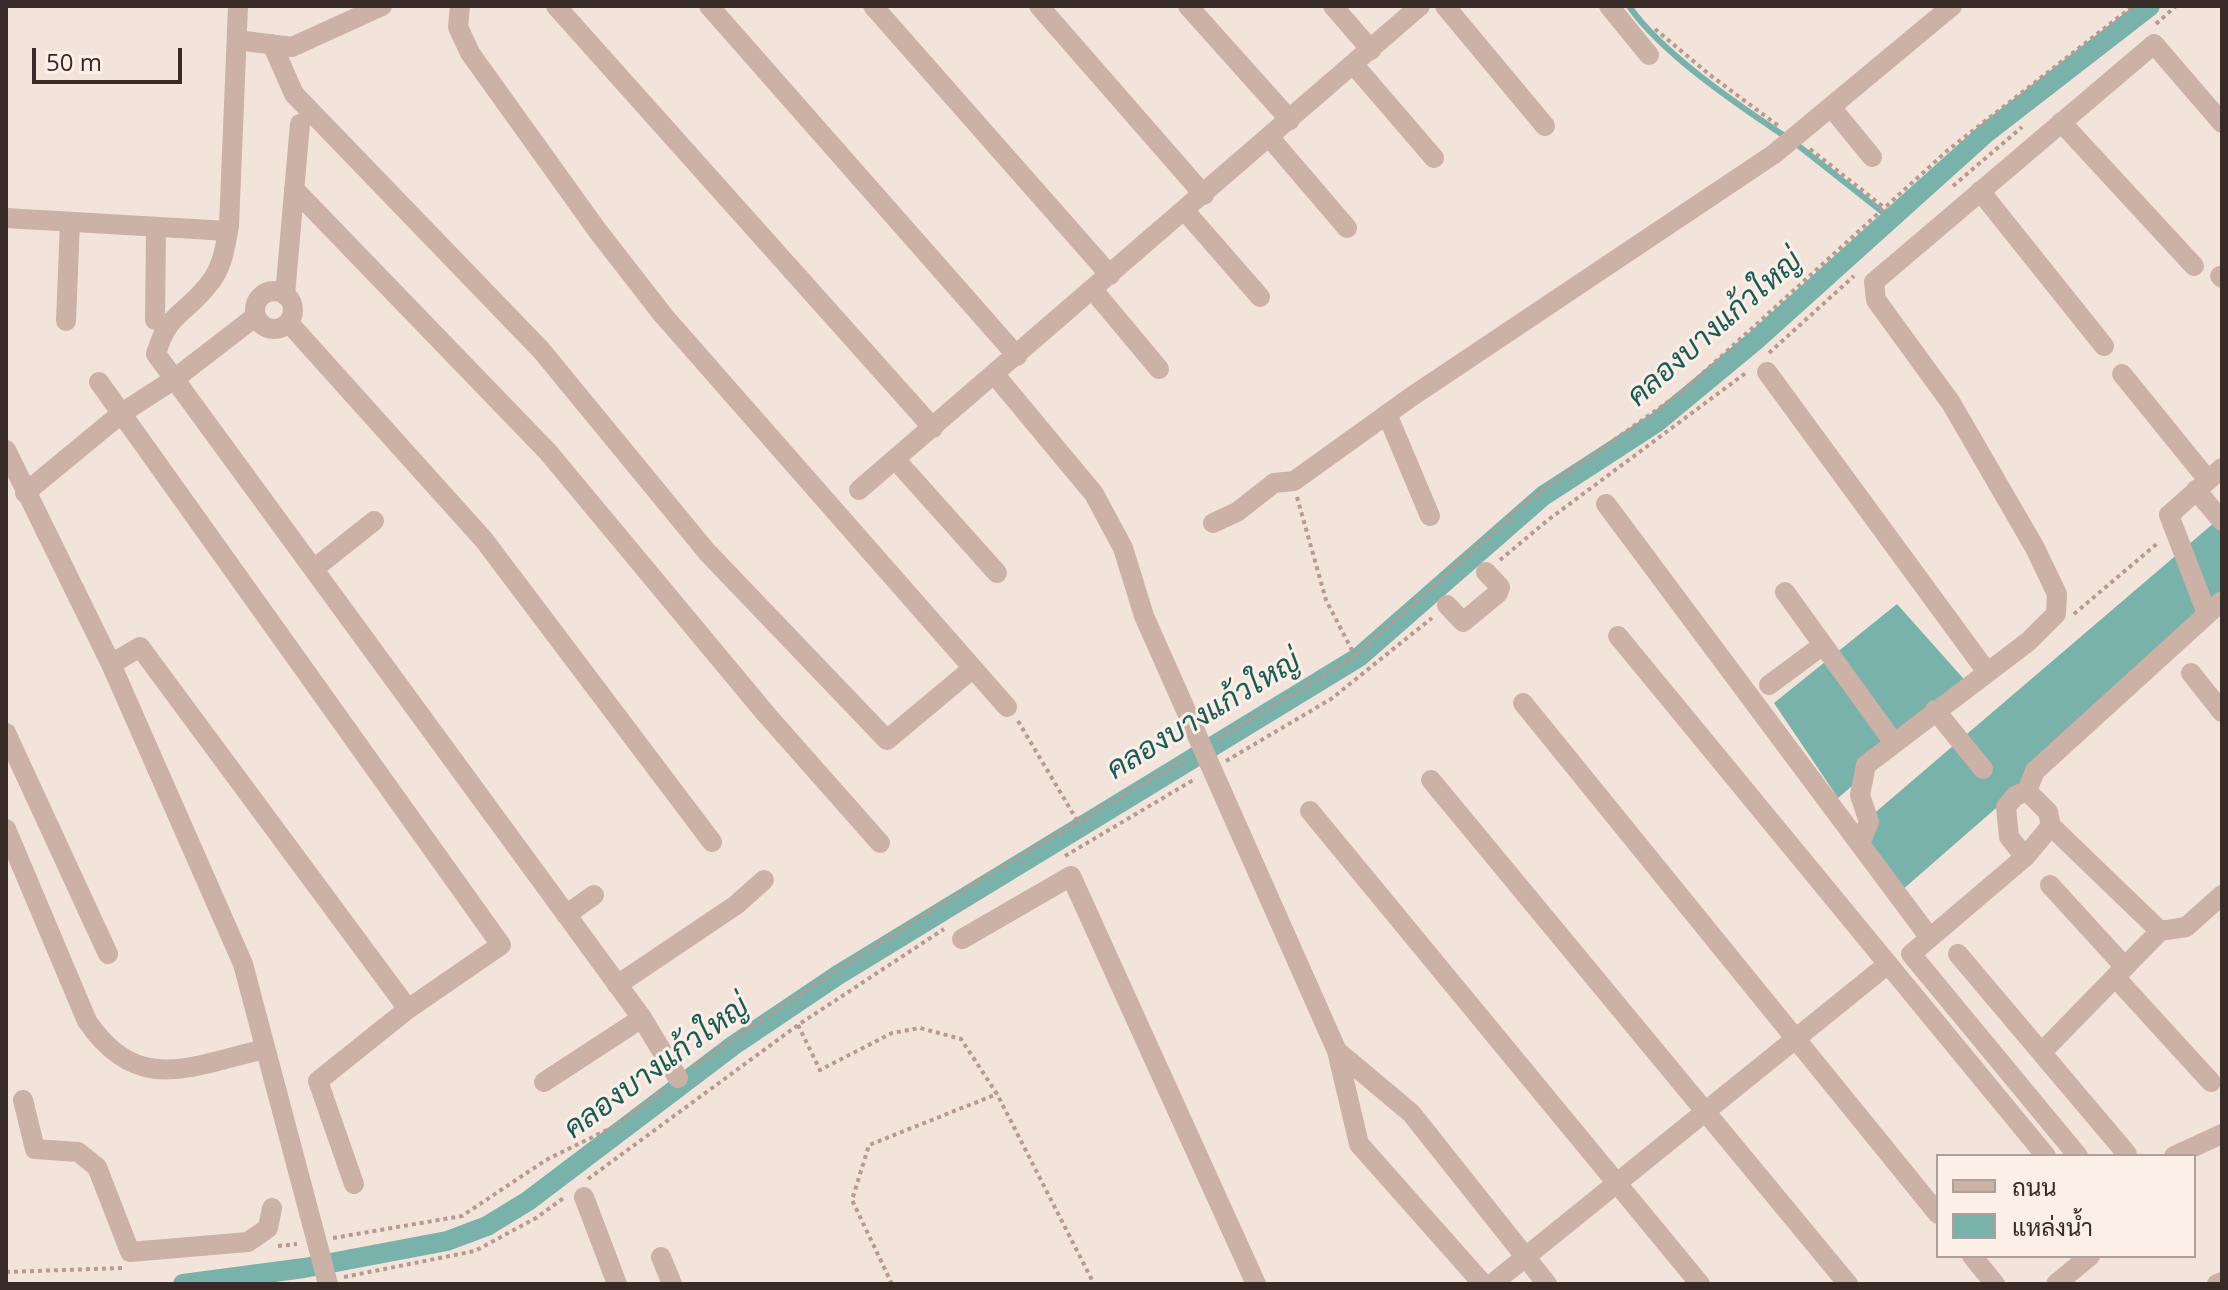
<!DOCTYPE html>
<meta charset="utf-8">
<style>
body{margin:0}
#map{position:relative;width:2228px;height:1290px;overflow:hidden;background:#f3e4db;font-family:"Open Sans",Sarabun,sans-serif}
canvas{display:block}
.frame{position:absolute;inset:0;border:8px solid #382a27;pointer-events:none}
.legend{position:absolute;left:1936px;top:1154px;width:260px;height:104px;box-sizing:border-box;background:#fbefe8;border:2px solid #ada09b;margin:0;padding:10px 14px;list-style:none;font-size:24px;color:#382a27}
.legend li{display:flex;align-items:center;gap:16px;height:40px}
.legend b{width:40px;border:2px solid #ada09b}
.scale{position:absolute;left:32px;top:48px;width:150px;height:36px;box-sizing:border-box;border:4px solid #382a27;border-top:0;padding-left:10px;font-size:24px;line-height:28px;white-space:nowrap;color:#382a27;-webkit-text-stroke:6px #fbefe8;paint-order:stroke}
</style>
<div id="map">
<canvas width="2228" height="1290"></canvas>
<div class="frame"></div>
<ul class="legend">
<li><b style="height:10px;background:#ccb1a6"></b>ถนน</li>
<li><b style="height:22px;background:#78b2aa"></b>แหล่งน้ำ</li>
</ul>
<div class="scale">50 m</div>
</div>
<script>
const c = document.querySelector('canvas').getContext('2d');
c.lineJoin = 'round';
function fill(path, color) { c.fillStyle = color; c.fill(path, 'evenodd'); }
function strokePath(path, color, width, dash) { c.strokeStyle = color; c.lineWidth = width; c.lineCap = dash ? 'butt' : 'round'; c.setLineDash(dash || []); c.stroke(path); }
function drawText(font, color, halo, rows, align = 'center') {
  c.font = font + ' "Open Sans",Sarabun,sans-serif'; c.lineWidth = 6; c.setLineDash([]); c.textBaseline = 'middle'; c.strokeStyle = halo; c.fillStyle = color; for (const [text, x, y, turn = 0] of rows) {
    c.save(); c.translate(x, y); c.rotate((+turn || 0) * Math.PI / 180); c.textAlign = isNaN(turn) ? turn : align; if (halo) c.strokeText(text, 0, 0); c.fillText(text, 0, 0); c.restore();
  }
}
const water = new Path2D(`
 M2222 516V611L1901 891 1857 828Z
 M1897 604 1970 686 1838 798 1774 703Z`);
const stream = new Path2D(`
 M1629 6C1661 53 1738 105 1786 137
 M1795 143 1890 218`);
const canal = new Path2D(`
 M183 1284 304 1268 447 1241 487 1226 528 1201 734 1045 838 975 1359 657 1543 496 1657 422 1756 340 1986 133 2150 6`);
const path = new Path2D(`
 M2156 24 2176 6
 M1655 29 1710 75 1780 127
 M1810 149 1886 209
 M1953 186 2022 127
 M1769 353 1854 276
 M1297 497 1326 600 1355 656
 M1500 560 1548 520 1747 372
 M2074 614 2159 542
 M1018 721 1078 822
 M1219 738 1355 656 1529 500 1682 392 1948 150 2133 6
 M1226 761 1331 699 1432 618
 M1065 856 1195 779
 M798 1025 820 1070 892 1033 920 1028 961 1039 997 1094 1094 1284
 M694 1067C853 954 1020 856 1188 757
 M588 1179 798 1025 944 929
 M333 1238 462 1216 546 1160 617 1125 665 1089
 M278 1246 297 1244
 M6 1272 122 1268
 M344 1277 475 1251 536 1218 565 1197
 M892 1284 852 1200 869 1145 997 1094`);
const minor = new Path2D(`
 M238 6 229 226C225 247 223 268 208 285 184 316 168 312 156 354L642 1018 678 1078
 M460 6 458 27 470 53 597 230 663 315 1007 707
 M556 6 933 428
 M709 6 1017 356
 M873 6 1110 275
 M1039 6 1204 195
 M1188 6 1290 120
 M1333 6 1371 50
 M1445 6 1545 126
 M1609 6 1649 55
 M237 40 292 47 382 6
 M272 44 294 94 541 350 707 552 887 740 966 674
 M1354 65 1434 158
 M1831 107 1872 157
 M2061 122 2194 266
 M1270 138 1347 228
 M294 189 548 452 766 714 880 843
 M1980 191 2104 346
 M1185 211 1260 297
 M6 218 228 231
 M2220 276 2222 278
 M1093 290 1159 369
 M255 310a19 19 0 1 1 38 0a19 19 0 1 1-38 0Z
 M285 295 300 124
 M155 320 156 227
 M66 321 70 222
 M289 323 484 540 712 842
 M1767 372 1987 672
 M2122 374 2208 480
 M995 375 1094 494 1123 548 1144 616 1337 1051 1411 1113 1547 1284
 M99 382 501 945 408 1009 318 1081 354 1184
 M1387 414 1430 516
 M6 450 111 664 243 964 328 1284
 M895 459 997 573
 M859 490 1420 6
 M2196 490 2222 521
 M25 493 122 413 173 380 256 316
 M1606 504 1930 938
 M1213 523 1237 512 1274 483 1294 481 1411 397 1774 154 1952 6
 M315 568 374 521
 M1785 592 1894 743
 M1447 605 1463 622 1498 593 1500 587 1486 572
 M2207 614 2169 515 2222 468
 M1618 636 2046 1156
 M111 664 140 647 408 1009
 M2191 673 2222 712
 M1769 685 1823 645
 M1523 703 1938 1214
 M1935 710 1983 769
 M6 733 108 954
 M1431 780 1848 1284
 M2027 791 2035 771 2222 601
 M1310 811 1700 1284
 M2051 826 2160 931 2186 927 2222 895
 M6 829 87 1021C138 1096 191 1066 265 1049
 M1860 843 1869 822 1860 795 1866 765 2029 641 2056 614 2057 594 2035 548 1951 403 1876 300 1874 282 2154 44 2222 123
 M2025 857 2009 837 2006 807 2015 796 2027 791 2048 812 2051 826 2025 857 1911 954 2078 1156
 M2050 885 2125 967
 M566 915 594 895
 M962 939 1071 876 1256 1284
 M1958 954 2127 1154
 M2115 977 2211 1082
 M617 985 736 905 764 880
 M1337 1051 1359 1144 1483 1284
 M2042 1052 2160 931
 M544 1082 642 1018
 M23 1100 35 1149 78 1152 97 1167 130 1252 248 1242 268 1228 272 1208
 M2174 1156 2222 1134
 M584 1197 617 1284
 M1972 1256 1995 1284
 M661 1257 672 1284
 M1492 1284 1888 964
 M2056 1284 2090 1256
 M2217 1284 2222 1282`);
const waterNames = [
 ["คลองบางแก้วใหญ่",1715,329,-41],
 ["คลองบางแก้วใหญ่",1204,716,-31],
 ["คลองบางแก้วใหญ่",657,1068,-36]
];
fill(water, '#78b2aa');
strokePath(stream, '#78b2aa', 6);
strokePath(canal, '#78b2aa', 20);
strokePath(path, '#b89a90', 4, [4, 4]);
strokePath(minor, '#ccb1a6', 20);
drawText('italic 30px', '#1a5c55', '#fbefe8', waterNames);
</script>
